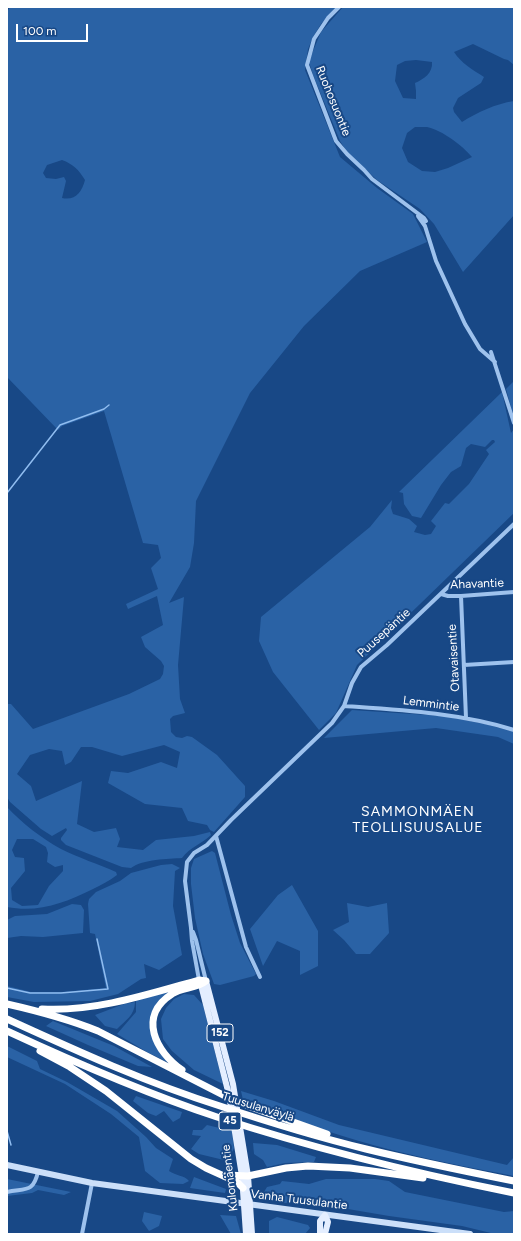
<!DOCTYPE html>
<meta charset="utf-8">
<style>
body{margin:0}
#map{position:relative;width:521px;height:1241px;overflow:hidden;background:#184886;font-family:Figtree,sans-serif}
canvas{display:block}
.frame{position:absolute;inset:0;border:8px solid #fff;pointer-events:none}
.scale{position:absolute;left:16px;top:24px;width:72px;height:18px;box-sizing:border-box;border:2px solid #fff;border-top:0;padding-left:5px;font-size:12px;line-height:14px;white-space:nowrap;color:#fff;-webkit-text-stroke:3px #184886;paint-order:stroke}
</style>
<div id="map">
<canvas width="521" height="1241"></canvas>
<div class="frame"></div>
<div class="scale">100 m</div>
</div>
<script>
const c = document.querySelector('canvas').getContext('2d');
c.lineJoin = 'round';
function fill(path, color) { c.fillStyle = color; c.fill(path, 'evenodd'); }
function strokePath(path, color, width, dash) { c.strokeStyle = color; c.lineWidth = width; c.lineCap = dash ? 'butt' : 'round'; c.setLineDash(dash || []); c.stroke(path); }
function drawText(font, color, halo, rows, align = 'center') {
  c.font = font + ' Figtree,sans-serif'; c.lineWidth = 4; c.setLineDash([]); c.textBaseline = 'middle'; c.strokeStyle = halo; c.fillStyle = color; for (const [text, x, y, turn = 0] of rows) {
    c.save(); c.translate(x, y); c.rotate((+turn || 0) * Math.PI / 180); c.textAlign = isNaN(turn) ? turn : align; if (halo) c.strokeText(text, 0, 0); c.fillText(text, 0, 0); c.restore();
  }
}
const green = new Path2D(`
 M10 7H336L321 24 313 37 308 49 305 70 340 157 377 188 413 214 427 242 360 271 304 326 250 393 196 501 194 543 190 567 169 603 184 597 178 665 180 699 185 713 173 716 170 719 171 732 176 737 182 738 187 736 192 737 217 755 245 786V797L214 832 210 830 207 825 188 821 182 808 145 804 108 783 111 771 128 773 161 762 177 768 180 752 164 745 122 756 92 747H81L71 762 65 765 62 751 49 749 30 755 17 774 31 786 36 801 82 781 77 824 94 832 116 828 120 839 117 847 143 850 156 840 194 836 210 832 211 835C202 844 190 847 182 858 168 859 143 859 131 868L122 867 66 845 61 840V838L67 830 66 828 52 836 41 829 10 802 7 797V704H11L33 729 129 694 160 679 163 674 164 666 161 661 145 647 141 637 163 625 157 596 128 609 126 604 158 589 151 568 161 558 158 545 143 543 104 411 62 426 58 430 7 377V12ZM62 160C73 164 79 170 85 180 82 192 75 201 62 198L66 181 64 177 56 179 46 178 43 173 47 165Z
 M343 7H514V65L508 60 504 59 473 44 454 52C461 63 473 70 484 77L481 83 458 98 453 108 454 112 462 122C478 112 495 104 514 101V215L463 272 434 224 420 209 377 180 347 152 340 141 313 75 309 62 313 51 321 32ZM416 60 432 62C433 73 424 79 415 83L416 91V99L403 98 395 81 397 65 405 61ZM415 127C419 127 423 127 427 127 442 130 463 146 472 157L448 168 435 172 422 171 408 162 402 148 407 133Z
 M514 381V418L506 389Z
 M502 392 511 433 514 429V513L357 665 336 713 319 730 273 672 259 641 261 617 370 527 392 500 391 508 393 514 409 519 417 526 414 532 425 535 431 534 436 526 431 521 445 503 449 504 469 484 489 454 486 450 495 442 494 440H492L485 447 471 444 466 448 461 466 451 472 441 485 421 518 412 516 404 504 403 493 399 492Z
 M352 710 443 716 485 724 514 732V744L498 737 436 728 324 738Z
 M7 807C22 823 41 838 61 849 79 858 98 864 116 872L117 875C109 881 101 885 93 889 65 903 38 913 7 907ZM17 839H33L46 847 48 853 47 862 55 867 63 865V871L49 886 38 905 22 906 12 900 11 888 25 871 24 858 15 857 12 850Z
 M212 851 215 853 231 915 240 943 256 974 254 976 220 985 214 984 203 954 195 918 191 884V868L194 859Z
 M172 864 180 868 175 871 173 906 182 955 159 970 144 964 146 978 141 979 118 994 90 1001 34 1002 7 997V986L31 992H62L106 988 95 934 90 933 88 904 89 899 96 892 120 881 131 873 161 865Z
 M292 885 318 931V966L300 975V951L277 941 263 966 250 929 278 895Z
 M347 903 368 907 387 903 389 933 370 954H356L344 940 333 930 349 922Z
 M72 904 81 905 84 910 83 933 43 937 21 936 7 938V920L15 916 47 914Z
 M171 989 152 1024 173 1065 147 1052 117 1034 136 1012V999Z
 M184 994 194 995 203 1005 223 1084 194 1070 172 1051 163 1039 161 1019 166 1008 174 999Z
 M135 1002C135 1015 125 1021 117 1029L105 1026 95 1015 124 1004Z
 M53 1021 114 1046 152 1067 138 1066 88 1045 46 1026Z
 M7 1046 37 1061 40 1069 67 1082 117 1111 146 1137 156 1148 173 1159 169 1171C176 1176 184 1175 189 1181L183 1184 160 1183 145 1171 139 1137 111 1114 65 1084 7 1057Z
 M241 1091 274 1101 339 1125 507 1165 514 1157V1176C467 1167 420 1158 373 1145 329 1133 286 1117 243 1100Z
 M136 1096 182 1112 180 1118 173 1122 164 1111 156 1116 148 1113 133 1101Z
 M207 1125 232 1131 234 1148 228 1161 199 1154 191 1149 201 1136 192 1135 193 1130H202Z
 M253 1143 277 1145 316 1157 314 1162 285 1163 267 1167 263 1160 254 1154Z
 M194 1177 226 1189 225 1193 190 1188Z
 M7 1179 71 1192 64 1195 38 1190 32 1193 7 1196Z
 M326 1179H375L389 1181 405 1192 504 1212 514 1211V1234H495L462 1226 389 1216 301 1201 285 1203 263 1198 264 1192 267 1187 280 1184 282 1181 309 1184Z
 M144 1212 162 1216 159 1226 149 1231 142 1221Z
 M220 1215 236 1216 241 1234H231Z
 M277 1217 308 1225 310 1228 305 1234H269V1221Z`);
const stream = new Path2D(`
 M7 493 60 425 104 409 109 405
 M7 988 30 993H61L108 989 97 939
 M7 1131 11 1145`);
const minor = new Path2D(`
 M339 7 328 18 314 39 307 65 336 141 347 154 364 170 372 179 424 218 426 221
 M418 216 425 226 436 261 465 324 480 349 495 362
 M491 352 514 423
 M441 594 448 596H461L514 592
 M461 596 466 718
 M464 665 514 662
 M344 706C401 710 459 713 514 730
 M216 836 246 947 260 977
 M193 932 196 940 206 981
 M199 980 192 941 191 928 185 881 187 862 194 853 207 845 231 820 332 723 344 706 352 683 361 667 387 645 514 524
 M7 1192C26 1188 33 1193 38 1172
 M82 1234 92 1183`);
const secondary = new Path2D(`
 M7 1165 92 1183 470 1234`);
const primary = new Path2D(`
 M200 981 229 1095 242 1176 246 1234
 M206 981 233 1084 248 1176 252 1234
 M320 1234V1221L325 1215 328 1222 325 1234`);
const motorway = new Path2D(`
 M7 1004C38 1011 68 1019 98 1031L223 1095 251 1107 327 1134
 M42 1009C95 1012 149 994 199 980L206 981
 M7 1019C77 1051 147 1083 220 1106 268 1122 317 1137 366 1149 415 1161 464 1171 514 1181
 M7 1031C76 1063 145 1093 217 1117 315 1149 414 1173 514 1193
 M40 1051 70 1067 106 1091 191 1159 206 1168 237 1182 243 1188
 M182 1070C156 1052 137 1016 172 994 182 987 196 989 206 981
 M227 1175 248 1176 286 1168 308 1166 350 1168 423 1178`);
const shields = [
 [220,1033,26],
 [230,1121,22]
];
const shieldNames = [
 ["152",220,1033],
 ["45",230,1121]
];
const streetNames = [
 ["Ruohosuontie",333,101,68],
 ["Ahavantie",477,584,-2],
 ["Puusepäntie",384,633,-42],
 ["Otavaisentie",454,658,-93],
 ["Lemmintie",431,704,7],
 ["Tuusulanväylä",258,1107,17],
 ["Kulomäentie",230,1178,-97],
 ["Vanha Tuusulantie",299,1200,7]
];
const quarterNames = [
 ["SAMMONMÄEN",418,812],
 ["TEOLLISUUSALUE",418,828]
];
fill(green, '#2a62a5');
strokePath(stream, '#90bdf0', 1.5);
strokePath(minor, '#9ec2ed', 4);
strokePath(secondary, '#cbdff9', 6);
strokePath(primary, '#e4eeff', 6);
strokePath(motorway, '#fff', 7);
for (const [x, y, w] of shields) { const box = new Path2D(); box.roundRect(x - w / 2, y - 9, w, 18, 3); c.fillStyle = '#184886'; c.fill(box); strokePath(box, '#fff', 1); }
drawText('bold 11px', '#fff', null, shieldNames);
drawText('12px', '#fff', '#184886', streetNames);
c.letterSpacing = '1px';
drawText('14px', '#fff', '#184886', quarterNames);
c.letterSpacing = '0px';
</script>
